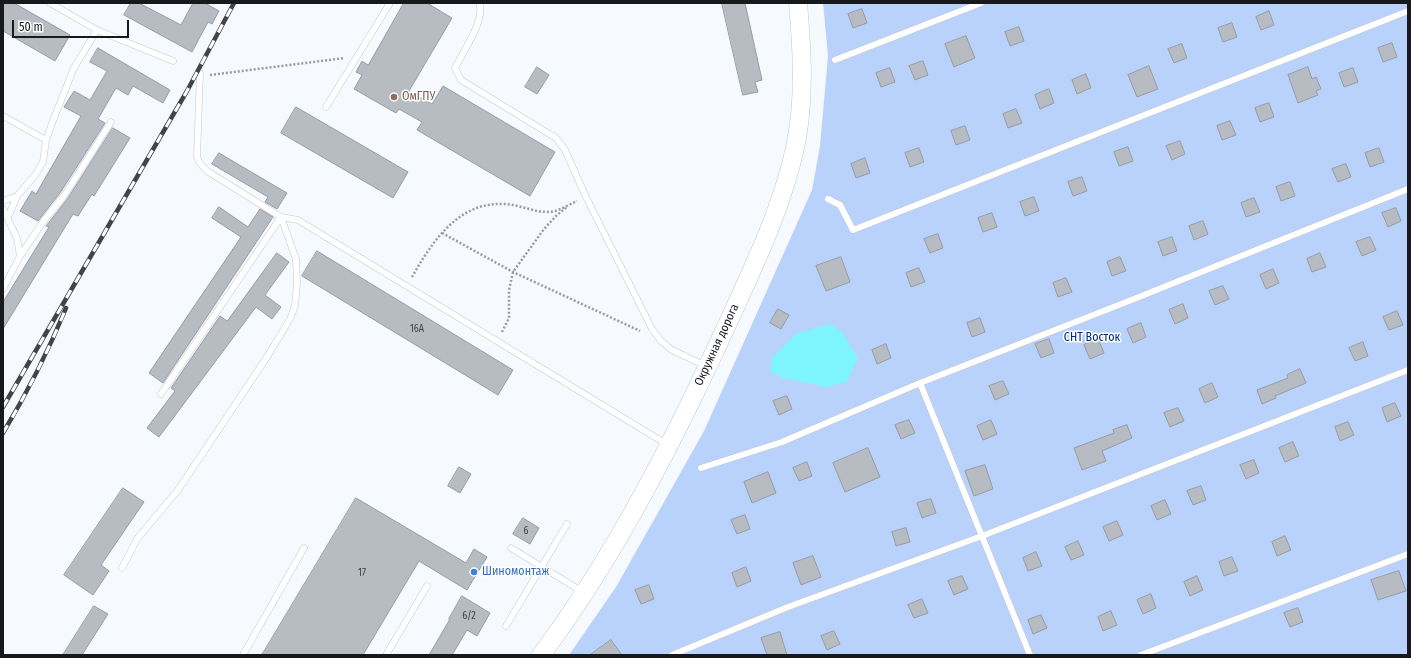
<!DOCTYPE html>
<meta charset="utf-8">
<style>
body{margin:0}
#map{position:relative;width:1411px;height:658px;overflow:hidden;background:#f6f9fe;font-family:"Fira Sans Condensed",sans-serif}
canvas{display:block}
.frame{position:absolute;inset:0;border:4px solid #18191c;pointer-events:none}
.scale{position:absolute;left:12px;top:20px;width:117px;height:18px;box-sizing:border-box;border:2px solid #18191c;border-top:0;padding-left:5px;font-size:12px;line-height:14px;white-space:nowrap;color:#18191c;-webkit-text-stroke:3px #fff;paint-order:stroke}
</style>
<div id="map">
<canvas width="1411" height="658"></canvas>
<div class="frame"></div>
<div class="scale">50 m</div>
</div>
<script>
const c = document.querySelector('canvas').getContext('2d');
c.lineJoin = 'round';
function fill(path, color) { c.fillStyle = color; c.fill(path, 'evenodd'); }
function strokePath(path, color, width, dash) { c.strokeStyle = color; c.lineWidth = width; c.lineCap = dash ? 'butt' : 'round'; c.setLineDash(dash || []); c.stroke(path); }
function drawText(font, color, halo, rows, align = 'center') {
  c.font = font + ' "Fira Sans Condensed",sans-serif'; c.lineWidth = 3; c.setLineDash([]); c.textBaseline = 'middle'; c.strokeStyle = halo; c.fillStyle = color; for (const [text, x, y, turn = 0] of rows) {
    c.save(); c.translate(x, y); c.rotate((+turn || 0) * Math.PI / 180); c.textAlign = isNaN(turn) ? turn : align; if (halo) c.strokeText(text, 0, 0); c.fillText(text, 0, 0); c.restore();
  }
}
const green = new Path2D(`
 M823 3H1408V655H569L616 587 704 431 812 190 820 146 828 56Z`);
const water = new Path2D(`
 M830 324 841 331 858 358 847 382 827 387 783 378 770 371 772 358 796 334Z`);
const building = new Path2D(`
 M3 3H14L70 35 55 61 3 31Z
 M131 3H139L181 25 193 3H205L219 11 212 24 208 22 192 52 124 15Z
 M404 3H427L452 18 409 91 432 104 443 86 555 152 530 196 417 130 422 122 399 109 396 113 354 89 362 75 356 72 362 61 368 65Z
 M722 3H745L762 80 755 82 758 92 743 95Z
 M862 9 867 23 853 28 848 14Z
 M1269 11 1274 25 1261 30 1256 17Z
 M1232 23 1237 37 1223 42 1218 28Z
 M1019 27 1024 41 1010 46 1005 32Z
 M966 36 975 58 954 67 945 44Z
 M1392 43 1397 57 1383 62 1378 48Z
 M1182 44 1187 58 1174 63 1168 49Z
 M98 48 170 90 163 103 133 86 128 95 116 88 98 119 105 123 60 193 38 221 20 211 32 191 36 194 81 116 64 107 74 91 90 100 107 71 90 62Z
 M923 61 928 75 915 80 909 66Z
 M1149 66 1158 89 1137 97 1128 75Z
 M537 67 549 75 537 94 525 87Z
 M1308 67 1312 79 1316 77 1321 89 1316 91 1318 95 1298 103 1288 75Z
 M890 68 895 82 881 87 876 73Z
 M1353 68 1358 82 1344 87 1339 73Z
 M1086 74 1091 88 1077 94 1072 80Z
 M1049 89 1054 103 1040 109 1035 95Z
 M1269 103 1274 117 1260 122 1255 108Z
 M296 107 408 172 393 198 281 133Z
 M1016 109 1022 123 1008 128 1003 114Z
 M1230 121 1236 135 1222 140 1217 126Z
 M965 126 970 140 956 145 951 131Z
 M113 128 130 138 94 196 92 194 78 216 73 214 3 329V302L49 227 46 226 68 198Z
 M1180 141 1185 154 1172 160 1166 146Z
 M1128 147 1133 161 1119 166 1114 152Z
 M919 148 924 162 910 167 905 153Z
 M1379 148 1384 162 1370 167 1365 153Z
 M219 153 287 193 277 209 265 202 268 197 212 164Z
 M865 158 870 173 856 178 851 164Z
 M1346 164 1351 177 1338 182 1332 169Z
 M1082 177 1087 191 1073 196 1068 182Z
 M1290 182 1295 196 1281 201 1276 187Z
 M1034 197 1039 211 1025 216 1020 202Z
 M1254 198 1260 212 1246 217 1241 203Z
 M219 207 248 227 260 209 273 217 163 383 149 373 241 237 212 218Z
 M1396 208 1401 221 1388 227 1382 213Z
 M992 213 997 227 983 232 978 218Z
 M1203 221 1208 234 1194 240 1189 226Z
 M938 234 943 248 930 253 924 239Z
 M1172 237 1177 251 1163 256 1158 242Z
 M1370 237 1376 250 1362 256 1356 242Z
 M317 251 513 370 498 395 302 276Z
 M277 253 289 262 265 295 281 307 272 319 256 307 159 437 147 428 175 391 171 388 220 316 227 321Z
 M1320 253 1326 267 1312 272 1307 259Z
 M841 257 850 282 826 291 816 266Z
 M1120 257 1126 271 1112 276 1107 262Z
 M919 268 925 282 911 287 906 273Z
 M1273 269 1279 283 1266 289 1260 275Z
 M1066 278 1072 292 1058 297 1053 283Z
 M1223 286 1229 299 1215 305 1209 291Z
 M1183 304 1188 318 1175 324 1169 310Z
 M778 309 789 315 781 329 770 323Z
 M1397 311 1403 325 1389 330 1383 317Z
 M980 318 985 332 972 337 967 323Z
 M1141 323 1146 337 1133 343 1127 329Z
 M1049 339 1054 353 1041 358 1035 344Z
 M1098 339 1104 353 1090 359 1084 345Z
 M1363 342 1368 356 1355 361 1349 348Z
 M886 344 891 358 877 364 872 350Z
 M1300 369 1306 383 1275 396 1276 398 1262 404 1257 390 1288 378 1287 375Z
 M1003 381 1009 394 995 400 989 386Z
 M1212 383 1218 397 1205 403 1199 389Z
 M787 396 792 409 779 415 773 401Z
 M1395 403 1401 416 1387 422 1382 408Z
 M1178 408 1184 421 1170 427 1164 413Z
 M909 420 915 433 901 439 895 425Z
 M991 420 997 434 983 440 977 426Z
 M1348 422 1354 435 1340 441 1335 427Z
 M1127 425 1132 438 1102 451 1106 461 1082 470 1074 448 1114 433 1113 430Z
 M1293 442 1299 456 1285 462 1279 448Z
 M868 448 880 477 845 492 833 463Z
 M1254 460 1259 473 1246 479 1240 465Z
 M807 462 812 476 799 481 793 468Z
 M985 465 993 489 974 496 965 471Z
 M459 467 471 474 460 493 448 486Z
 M768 472 776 493 752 503 744 482Z
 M1201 486 1206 500 1193 505 1187 491Z
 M123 488 144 502 101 565 109 571 93 595 64 575Z
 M356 498 466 563 474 549 487 557 467 590 419 561 363 655H262Z
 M931 499 936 513 922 518 917 503Z
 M1165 500 1171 514 1157 520 1151 506Z
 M745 515 750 529 737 534 731 520Z
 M523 518 539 528 530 544 513 534Z
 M1117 521 1123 535 1109 541 1103 527Z
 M906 528 910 542 896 546 892 532Z
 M1285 536 1291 550 1277 556 1272 542Z
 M1078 541 1084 555 1071 560 1065 547Z
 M1036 552 1042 566 1028 571 1023 558Z
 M813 556 821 577 801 585 793 563Z
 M1232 557 1238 571 1224 576 1219 562Z
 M746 567 751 581 737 587 732 573Z
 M1399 571 1406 591 1378 600 1371 580Z
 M962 576 968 589 954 595 948 581Z
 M1197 576 1203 590 1190 596 1184 582Z
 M649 585 654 599 641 604 635 590Z
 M1151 594 1156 608 1143 614 1137 600Z
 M462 596 490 613 477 636 467 630 452 655H429L450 619H449Z
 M922 599 928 613 914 618 908 605Z
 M94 606 108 614 82 655H63Z
 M1298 608 1303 622 1290 627 1284 613Z
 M1111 611 1117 625 1103 631 1098 617Z
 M1041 615 1047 628 1033 634 1028 620Z
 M834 631 840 644 827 650 821 636Z
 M780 632 787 655H767L761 638Z
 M611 640 622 655H590Z`);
const path = new Path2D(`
 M210 75 344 58
 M442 233 513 272 640 331
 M412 277C432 242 458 202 503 204 521 204 537 215 555 211 562 209 570 204 577 201
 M502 332 509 318V290L513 272 544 229 557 215 567 207`);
const lane = new Path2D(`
 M50 3 97 30 173 61
 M479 3C486 19 463 52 455 68L461 80 556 138 565 150 586 197 652 329 661 341 672 350 706 366
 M835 60 981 3
 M200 73 197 157 200 163 207 171 281 217 298 220 668 445
 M326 107 390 3
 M3 116 46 140
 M828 199 840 205 853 230 1408 11
 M3 201 17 196 36 174 43 162 46 140 54 118 74 68 97 30
 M3 209 17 238 20 256 3 289
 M8 217 17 196
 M20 256 45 219 64 196 111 122
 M920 383 1030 655
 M701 468 782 442 920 383 1134 299 1408 189
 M511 548 583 592
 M122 568 137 539 178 490 267 357 290 319 295 306 297 283 296 259 281 217 161 394
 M506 626 567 524
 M243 655 304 548
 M386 655 427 586
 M672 655 788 607 982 536 1408 370
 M1141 655 1408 554`);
const secondary = new Path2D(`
 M541 655C616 555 674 440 726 327 753 268 783 207 796 143 805 97 802 49 798 3`);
const rail = new Path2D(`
 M3 407 187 91 234 3
 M3 433C27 393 48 352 66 308`);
const markers = [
 [394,97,4,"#8d6e63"],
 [474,572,4,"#3f7fe0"]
];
const numberNames = [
 ["16А",417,329],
 ["6",526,531],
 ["17",362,573],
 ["6/2",469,616]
];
const educationNames = [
 ["ОмГПУ",402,97]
];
const parkNames = [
 ["СНТ Восток",1092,338]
];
const streetNames = [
 ["Окружная дорога",717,345,-65]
];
const shopNames = [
 ["Шиномонтаж",482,572]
];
fill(green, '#b9d2fc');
fill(water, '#7ef4fe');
fill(building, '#b7bcc3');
strokePath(building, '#979ca3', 1);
strokePath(lane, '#c3c8cf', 7);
strokePath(secondary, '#c3c8cf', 19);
strokePath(path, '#999b9f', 2.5, [2, 2]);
strokePath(lane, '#fff', 6);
strokePath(secondary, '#fff', 18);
strokePath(rail, '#434448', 4.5);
strokePath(rail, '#fff', 3, [9]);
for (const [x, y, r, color] of markers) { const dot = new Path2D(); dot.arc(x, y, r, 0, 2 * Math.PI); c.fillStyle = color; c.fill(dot); strokePath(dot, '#fff', 1.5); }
drawText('10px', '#404246', null, numberNames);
drawText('12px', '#785e54', '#fff', educationNames, 'left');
drawText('12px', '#002a76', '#fff', parkNames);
drawText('12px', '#18191c', '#fff', streetNames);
drawText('12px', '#366cbe', '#fff', shopNames, 'left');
</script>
